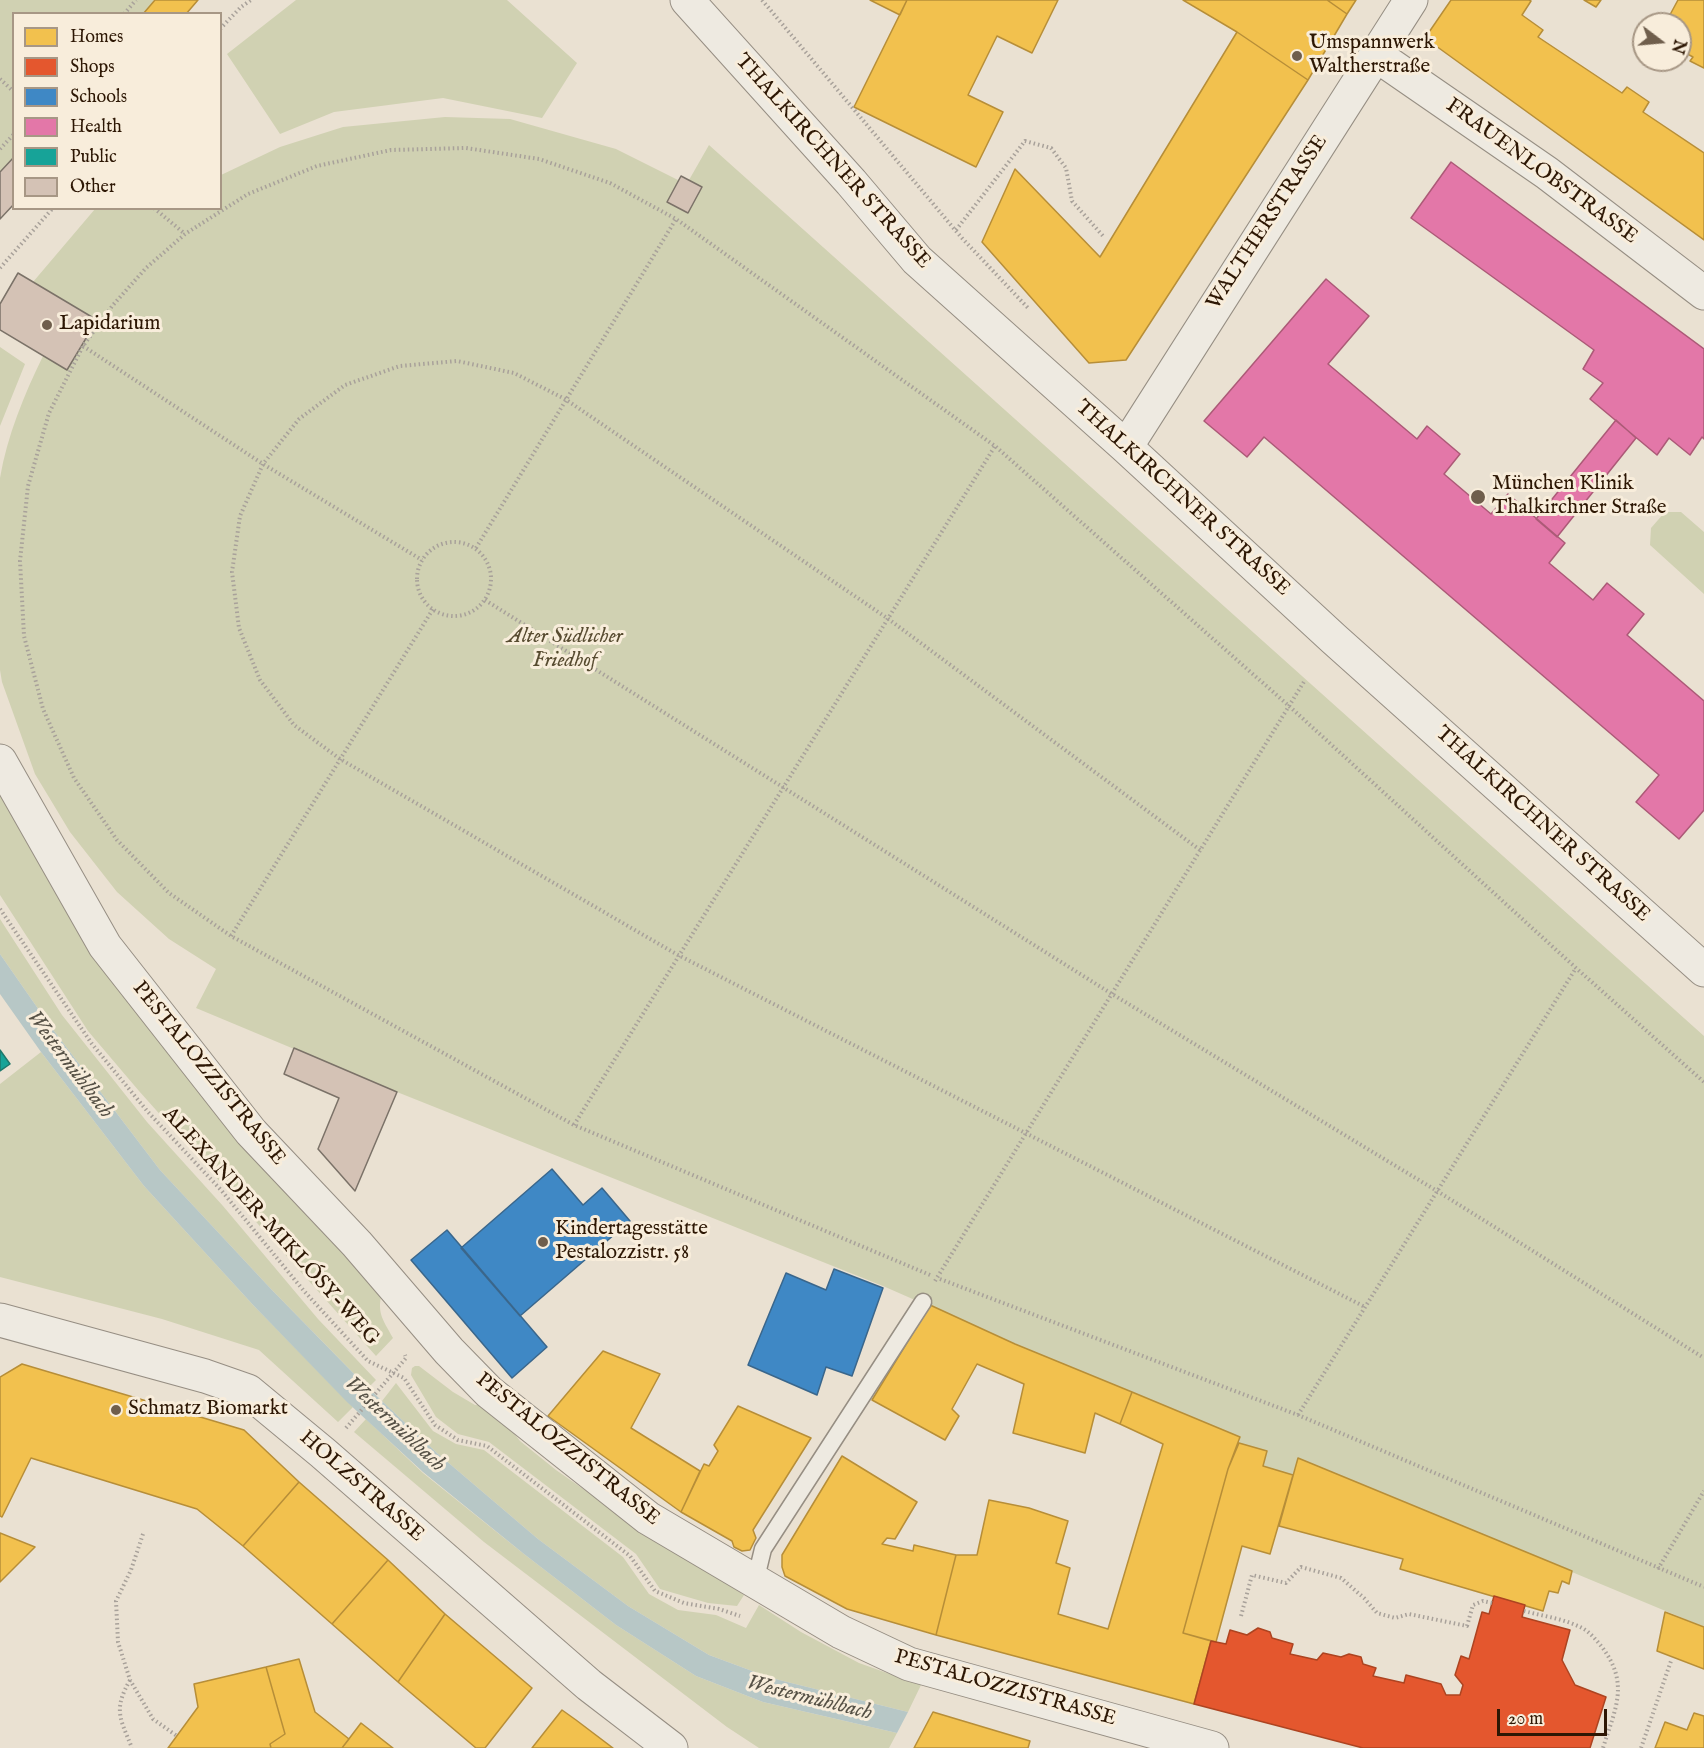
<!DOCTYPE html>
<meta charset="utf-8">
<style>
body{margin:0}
#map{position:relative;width:1704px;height:1748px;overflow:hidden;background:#eae1d2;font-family:"IM FELL English",serif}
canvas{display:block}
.legend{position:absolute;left:12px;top:12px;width:210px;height:198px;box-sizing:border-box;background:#f8eddb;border:2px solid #a79785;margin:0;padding:8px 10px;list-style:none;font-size:18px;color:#2d1704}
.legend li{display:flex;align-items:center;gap:12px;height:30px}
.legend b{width:30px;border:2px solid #a79785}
.north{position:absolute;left:1632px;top:12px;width:60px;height:60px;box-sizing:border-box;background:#f8eddb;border:2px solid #a79785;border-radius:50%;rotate:106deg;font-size:16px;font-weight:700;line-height:24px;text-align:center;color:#2d1704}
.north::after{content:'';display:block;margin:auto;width:21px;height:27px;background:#6f5e4c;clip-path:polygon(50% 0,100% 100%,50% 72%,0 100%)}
.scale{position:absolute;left:1497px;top:1709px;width:110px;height:27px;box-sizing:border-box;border:3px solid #2d1704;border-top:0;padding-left:8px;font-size:18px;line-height:21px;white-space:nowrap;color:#2d1704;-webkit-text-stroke:4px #f8eddb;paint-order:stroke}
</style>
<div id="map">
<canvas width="1704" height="1748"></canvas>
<ul class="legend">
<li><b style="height:16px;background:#f2c14e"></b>Homes</li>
<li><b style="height:16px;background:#e4572e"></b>Shops</li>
<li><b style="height:16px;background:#3f88c5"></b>Schools</li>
<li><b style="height:16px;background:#e377a8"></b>Health</li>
<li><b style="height:16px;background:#17a398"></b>Public</li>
<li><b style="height:16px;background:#d4c2b5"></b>Other</li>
</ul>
<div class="north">N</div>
<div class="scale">20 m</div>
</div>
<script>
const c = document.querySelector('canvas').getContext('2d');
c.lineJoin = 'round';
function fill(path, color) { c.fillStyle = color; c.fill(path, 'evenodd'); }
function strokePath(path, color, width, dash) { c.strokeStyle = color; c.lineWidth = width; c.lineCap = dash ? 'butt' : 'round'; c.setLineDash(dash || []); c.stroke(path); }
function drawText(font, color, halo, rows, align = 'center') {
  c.font = font + ' "IM FELL English",serif'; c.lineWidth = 6; c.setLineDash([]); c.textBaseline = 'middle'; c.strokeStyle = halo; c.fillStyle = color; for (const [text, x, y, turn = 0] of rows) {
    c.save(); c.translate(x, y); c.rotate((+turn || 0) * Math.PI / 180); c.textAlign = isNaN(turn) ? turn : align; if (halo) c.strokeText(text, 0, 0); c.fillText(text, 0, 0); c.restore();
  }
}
const green = new Path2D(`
 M0 0H198L186 13 14 14 13 204 0 219Z
 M296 0H507L577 63 542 118 443 98 334 112 280 134 227 54Z
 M445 117 510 119 616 149 678 180 681 176 689 180 709 145 1704 1036V1627L1298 1458 1293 1475 1263 1466 1267 1451 1239 1443 1240 1437 1015 1344 883 1286 397 1092 196 1008 216 969 169 939 117 892 70 832 35 774 2 682 0 670V478C7 436 24 395 43 356L0 330 18 273 33 282 95 209 220 208 221 175 280 147 343 127Z
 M0 347 25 364 0 426Z
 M1665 512H1681L1704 532V594L1650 545 1651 528Z
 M0 780 383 1289C376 1312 382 1318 393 1338L376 1356 139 1091 88 1031 0 895Z
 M0 919 62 1015 147 1122 223 1206 318 1319 376 1380 368 1388 271 1289 160 1170 48 1023 0 954Z
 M41 1052 144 1186 254 1306 353 1407 338 1422 259 1350 162 1319 0 1277V1084Z
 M415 1366H419L453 1392 475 1405 493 1406 520 1441 556 1470 635 1525 744 1595 737 1606 708 1603 660 1589 636 1554 489 1442 458 1434 436 1417 411 1375 412 1368Z
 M396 1383 433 1431 456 1444 484 1450 623 1557 649 1594 678 1610 716 1615 746 1628 759 1605 801 1632 859 1663 921 1685 908 1712 771 1678 709 1655 628 1606 538 1539 437 1453 382 1401Z
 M366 1419 423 1473 524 1554 616 1625 696 1676 763 1702 897 1733 889 1748H759L727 1727 484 1542 354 1432Z`);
const water = new Path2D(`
 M0 954 48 1023 160 1170 271 1289 362 1382 437 1453 538 1539 628 1606 709 1655 771 1678 908 1712 897 1733 763 1702 696 1676 616 1625 524 1554 423 1472 347 1402 254 1306 144 1186 41 1052 0 994Z`);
const homes = new Path2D(`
 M155 0H198L186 14H143Z
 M870 0H907L900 15Z
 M907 0H1058L1032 53 997 36 968 95 1003 112 976 167 854 107Z
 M1183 0H1327L1347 14 1308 80 1237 32Z
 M1327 0H1356L1347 14Z
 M1451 0H1529L1531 1 1522 15 1543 30 1538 37 1622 93 1627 87 1649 102 1643 112 1704 153V240L1425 38Z
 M1584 0H1601L1596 7Z
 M1678 0H1704V68L1690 61 1693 57 1680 50V24H1665Z
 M1237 32 1308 80 1126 360 1089 363 982 242 1015 169 1100 257Z
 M930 1305 1015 1344 1132 1392 1120 1424 1095 1413 1085 1453 1013 1433 1024 1384 977 1364 952 1409 959 1416 945 1440 872 1400Z
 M603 1351 660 1374 631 1428 700 1471 681 1512 548 1416Z
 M22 1364 244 1430 299 1482 243 1546 197 1509 31 1458 2 1517 0 1516V1377Z
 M1132 1392 1240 1437 1228 1469 1183 1633 1211 1641 1194 1704 936 1635 956 1555H977L989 1500 1029 1508 1068 1521 1056 1563 1070 1568 1058 1614 1108 1629 1163 1444 1120 1424Z
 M738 1406 811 1438 753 1530 756 1538 750 1550 742 1551 734 1547 732 1541 681 1512 704 1464 709 1466 718 1451 714 1445Z
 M1239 1443 1267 1451 1263 1466 1293 1475 1270 1554 1242 1546 1216 1642 1183 1633 1228 1469Z
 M842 1456 917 1502 895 1539 887 1538 882 1544 913 1551 914 1545 956 1555 936 1635 847 1609 785 1576 782 1567V1555Z
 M1298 1458 1572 1571 1569 1584 1562 1581 1558 1593 1549 1591 1543 1611 1400 1569 1403 1559 1279 1526Z
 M299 1482 388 1560 332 1624 243 1546Z
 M0 1533 35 1547 0 1582Z
 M388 1560 445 1614 398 1682 332 1624Z
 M1665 1612 1704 1627V1669L1657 1651Z
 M445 1614 532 1688 485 1748H476L398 1682Z
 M299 1659 315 1712 349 1739 342 1748H271L270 1744 285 1734 266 1667Z
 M266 1667 285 1734 270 1744 271 1748H168L198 1707 194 1684Z
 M562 1710 576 1720 613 1748H532Z
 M933 1712 1030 1741 1028 1748H914Z
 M1694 1713 1704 1716V1748H1655L1665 1722 1687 1730Z
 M361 1723 393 1748H342Z`);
const shops = new Path2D(`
 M1494 1596 1525 1605 1522 1617 1570 1630 1562 1660 1575 1685 1606 1697 1590 1748H1363L1194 1704 1211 1641 1226 1644 1230 1630 1247 1635 1258 1628 1270 1632 1272 1638 1293 1644 1290 1654 1317 1660 1323 1653 1341 1657 1349 1654 1361 1657 1363 1664 1376 1668 1373 1676 1404 1683 1406 1675 1441 1684 1446 1695H1460L1463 1685 1455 1675 1461 1656 1469 1659 1482 1612 1489 1614Z`);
const schools = new Path2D(`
 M552 1169 583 1205 602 1188 630 1221 520 1316 461 1248Z
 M447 1230 547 1347 512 1378 411 1260Z
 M834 1269 883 1288 852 1376 826 1367 817 1395 748 1365 786 1273 826 1290Z`);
const health = new Path2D(`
 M1451 162 1704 349V439L1702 437 1690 455 1669 438 1657 455 1590 399 1603 383 1583 369 1594 350 1411 218Z
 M1326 279 1369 316 1328 364 1417 439 1427 426 1460 454 1444 474 1491 514 1508 494 1565 543 1549 563 1593 600 1607 583 1644 614 1627 635 1704 701V810L1679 839 1636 802 1659 775 1264 437 1247 457 1204 421Z
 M1616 420 1636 438 1557 537 1536 519Z`);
const public = new Path2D(`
 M0 1050 10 1064 0 1071Z`);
const building = new Path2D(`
 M14 157V204L0 219V172Z
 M681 176 702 187 688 213 667 202Z
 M18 273 97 320 67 370 0 330V304Z
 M294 1048 397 1092 355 1191 318 1149 339 1098 284 1074Z`);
const path = new Path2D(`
 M762 0 961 237 1028 308
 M124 14 136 0
 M220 29 241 7 251 0
 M0 79 14 92
 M0 149 14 134
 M154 208 185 234
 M956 230 1025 141 1051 148 1066 168 1072 201 1103 236
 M0 268 53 208
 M83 346 263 464 422 560
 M417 579a37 37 0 1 1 74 0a37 37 0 1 1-74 0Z
 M476 548 676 219
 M485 600 1112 994 1437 1191 1704 1358
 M1200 850 887 618 565 399 514 373 457 361 400 366 345 385 299 419 263 464 240 516 232 572 239 628 260 680 294 725 340 759 678 955 1365 1307
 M0 909 92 1044 148 1112 221 1190 304 1291 368 1361 404 1378 435 1425 458 1440 487 1446 630 1556 655 1591 684 1603 719 1609 740 1616
 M231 936 433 609
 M574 1125 995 446
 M930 1275 574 1125 231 936 169 893 117 840 74 778 43 709 24 636 20 561 28 486 49 413 83 346 113 305 146 268 185 234 248 194 317 166 391 150 466 148 539 159 610 183 676 219 995 446 1289 706 1576 968 1704 1082
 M940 1279 1298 1415 1704 1587
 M935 1281 1305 680
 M1298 1415 1576 968
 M346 1428 406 1358 405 1355
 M143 1534 131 1570 116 1601 118 1642 130 1680 153 1719 177 1736
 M1658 1569 1704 1491
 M1524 1611C1543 1616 1565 1619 1582 1628 1590 1632 1596 1640 1602 1647 1630 1684 1615 1709 1603 1748
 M1241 1616 1252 1575 1286 1583 1301 1567 1341 1578 1364 1598 1377 1613 1395 1618 1409 1614 1467 1626 1473 1605 1483 1601 1492 1603
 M130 1680C113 1710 120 1718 132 1748
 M1641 1748 1671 1661`);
const lane = new Path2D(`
 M755 1582 763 1549 923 1302`);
const street = new Path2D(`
 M687 0 851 182 917 260 1126 447 1334 639 1704 970
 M1376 55 1547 173 1704 293
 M1126 447 1411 0
 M0 761 105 946 251 1132 357 1244 449 1351 489 1392 648 1518 841 1632 909 1664 1212 1748
 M0 1320 205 1376 248 1391 323 1453 589 1685 671 1748`);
const markers = [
 [1297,56,6,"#6f5e4c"],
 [47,325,6,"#6f5e4c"],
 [1478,497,8,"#6f5e4c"],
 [543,1242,6,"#6f5e4c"],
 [116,1410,6,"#6f5e4c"]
];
const poiNames = [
 ["Umspannwerk",1309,44],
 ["Waltherstraße",1309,68],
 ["Lapidarium",59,325],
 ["München Klinik",1492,485],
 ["Thalkirchner Straße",1492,509],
 ["Kindertagesstätte",555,1230],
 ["Pestalozzistr. 58",555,1254],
 ["Schmatz Biomarkt",128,1410]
];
const streetNames = [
 ["THALKIRCHNER STRASSE",832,162,48],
 ["FRAUENLOBSTRASSE",1541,172,36],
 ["WALTHERSTRASSE",1268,223,-57],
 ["THALKIRCHNER STRASSE",1182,499,42],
 ["THALKIRCHNER STRASSE",1542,825,42],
 ["PESTALOZZISTRASSE",208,1074,51],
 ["ALEXANDER-MIKLÓSY-WEG",270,1227,48],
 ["PESTALOZZISTRASSE",567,1450,39],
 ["HOLZSTRASSE",361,1487,41],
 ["PESTALOZZISTRASSE",1005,1689,16]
];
const parkNames = [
 ["Alter Südlicher",565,638],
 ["Friedhof",565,662]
];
const waterNames = [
 ["Westermühlbach",69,1065,53],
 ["Westermühlbach",394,1425,43],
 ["Westermühlbach",809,1699,14]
];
fill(green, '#d0d1b2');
fill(water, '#b7c7c6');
fill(homes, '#f2c14e');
strokePath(homes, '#b78e38', 1.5);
fill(shops, '#e4572e');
strokePath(shops, '#ad4421', 1.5);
fill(schools, '#3f88c5');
strokePath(schools, '#3a668b', 1.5);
fill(health, '#e377a8');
strokePath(health, '#ac5a77', 1.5);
fill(public, '#17a398');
strokePath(public, '#1e796c', 1.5);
fill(building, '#d4c2b5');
strokePath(building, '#7b7268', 1.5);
strokePath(lane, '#968e83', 19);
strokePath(street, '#968e83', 35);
strokePath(path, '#a8a19a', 4, [1.5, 3]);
strokePath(lane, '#eeeae1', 16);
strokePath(street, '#eeeae1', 33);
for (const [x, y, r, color] of markers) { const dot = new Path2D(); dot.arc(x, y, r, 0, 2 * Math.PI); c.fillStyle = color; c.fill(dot); strokePath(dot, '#f8eddb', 2); }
drawText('21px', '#2d1704', '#f8eddb', poiNames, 'left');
drawText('21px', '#2d1704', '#f8eddb', streetNames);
drawText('italic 21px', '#574b30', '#f8eddb', parkNames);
drawText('italic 22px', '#565146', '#f8eddb', waterNames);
</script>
